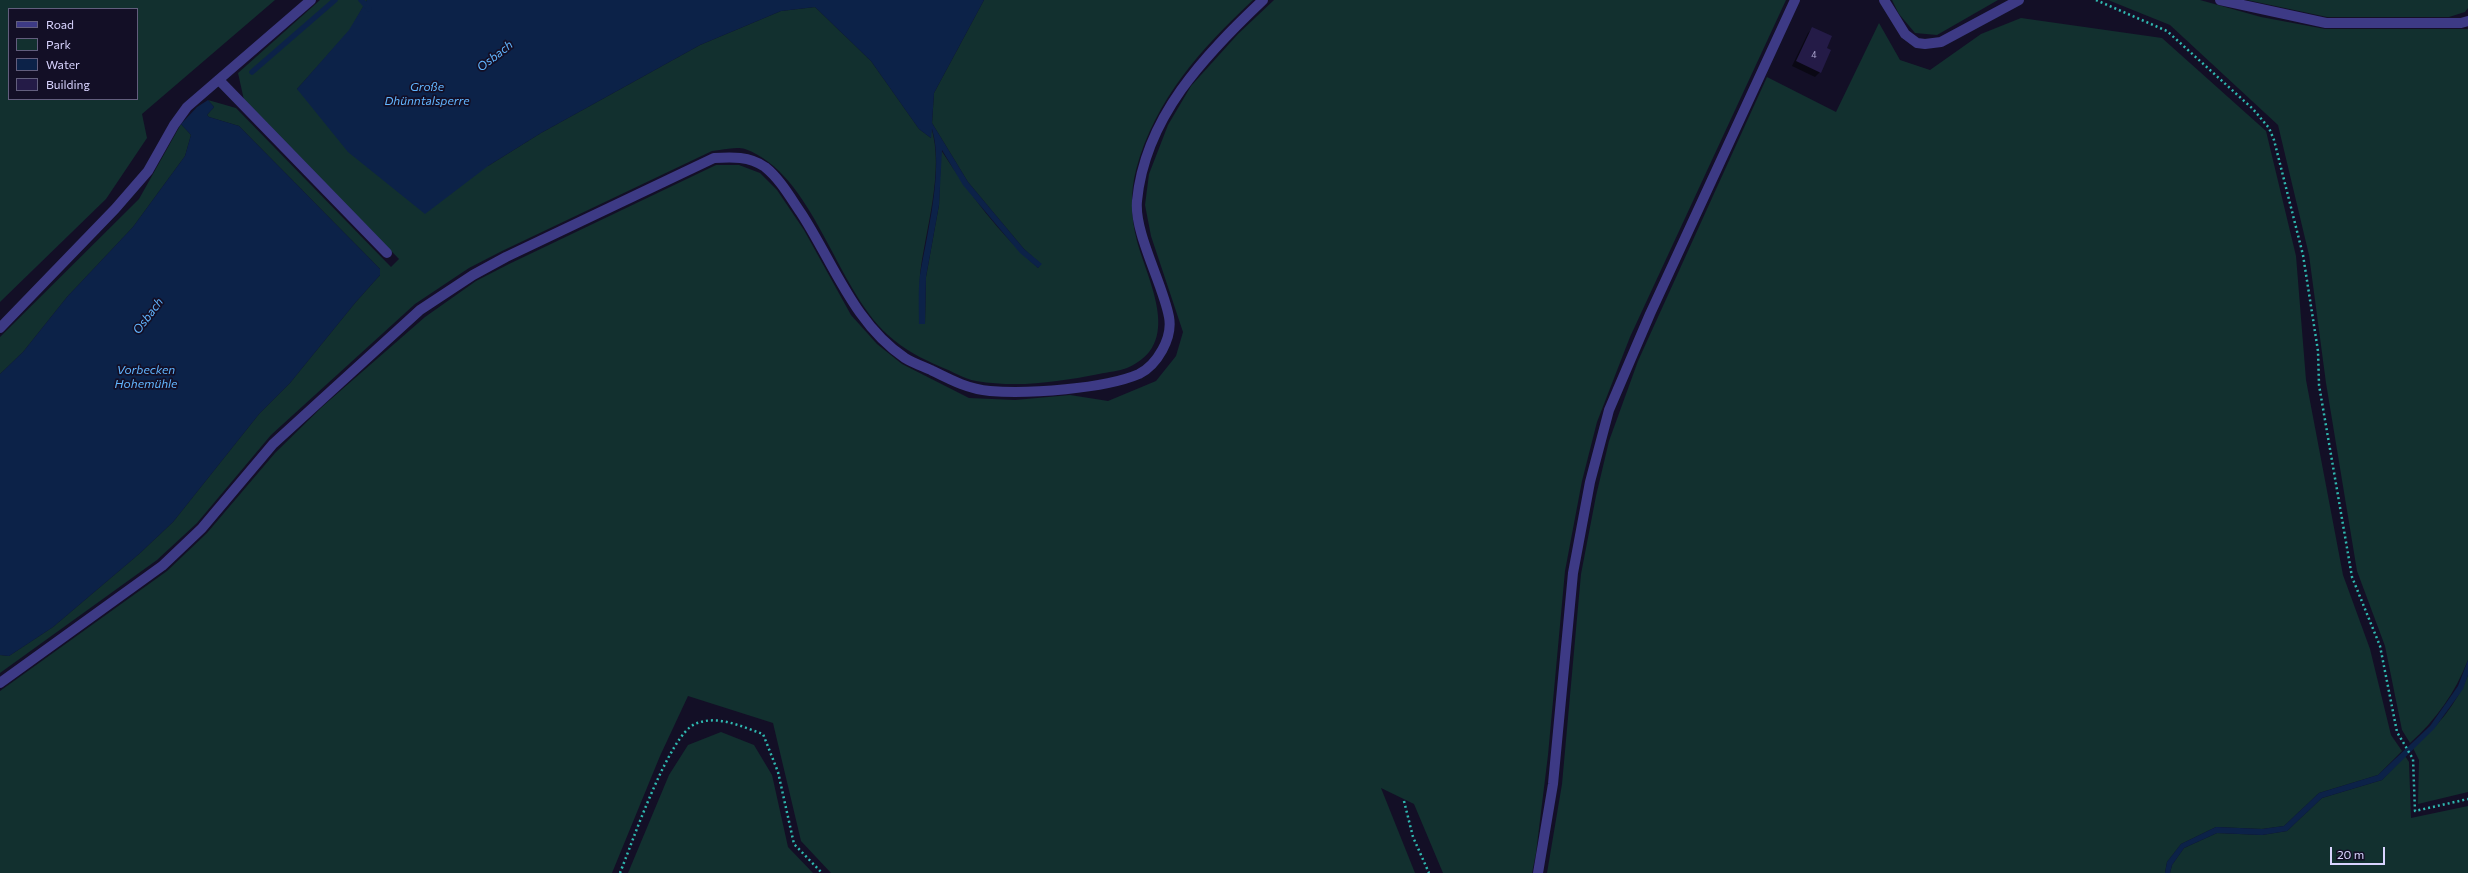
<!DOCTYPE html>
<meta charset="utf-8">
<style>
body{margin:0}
#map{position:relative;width:2468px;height:873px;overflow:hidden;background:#130f26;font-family:Commissioner,sans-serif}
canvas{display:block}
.legend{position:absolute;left:8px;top:8px;width:130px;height:92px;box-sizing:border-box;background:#130f26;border:1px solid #625e7d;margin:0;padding:5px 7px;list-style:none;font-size:12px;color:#d9d4ff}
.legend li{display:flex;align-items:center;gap:8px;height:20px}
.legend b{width:20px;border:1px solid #625e7d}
.scale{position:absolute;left:2330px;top:847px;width:55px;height:18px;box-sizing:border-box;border:2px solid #d9d4ff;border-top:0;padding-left:5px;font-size:12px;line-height:14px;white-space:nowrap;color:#d9d4ff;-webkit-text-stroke:3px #130f26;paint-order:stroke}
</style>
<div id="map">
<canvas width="2468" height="873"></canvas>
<ul class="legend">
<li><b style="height:5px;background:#3d3a85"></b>Road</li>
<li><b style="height:11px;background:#12302f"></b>Park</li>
<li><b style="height:11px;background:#0c2248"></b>Water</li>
<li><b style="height:11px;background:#241b47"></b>Building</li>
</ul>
<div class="scale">20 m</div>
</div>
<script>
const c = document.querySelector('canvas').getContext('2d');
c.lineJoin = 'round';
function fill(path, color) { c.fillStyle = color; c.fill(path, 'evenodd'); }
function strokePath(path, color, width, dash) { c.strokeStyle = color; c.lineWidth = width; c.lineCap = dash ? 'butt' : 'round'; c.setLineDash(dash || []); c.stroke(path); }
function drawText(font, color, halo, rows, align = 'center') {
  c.font = font + ' Commissioner,sans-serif'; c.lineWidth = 3.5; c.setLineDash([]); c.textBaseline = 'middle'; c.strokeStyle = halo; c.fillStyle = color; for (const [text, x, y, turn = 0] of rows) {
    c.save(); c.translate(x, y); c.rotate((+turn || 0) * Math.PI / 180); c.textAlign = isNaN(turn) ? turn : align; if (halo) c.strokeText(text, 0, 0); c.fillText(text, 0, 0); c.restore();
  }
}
const green = new Path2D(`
 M0 0H275L142 114 147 138 106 199 0 302ZM9 9H137V99H9Z
 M320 0H367L350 30 297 89 488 166 541 133 700 45 781 11 815 7 871 61 919 129 931 138V127C945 170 925 231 920 275 919 290 923 308 925 323L926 277 939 205 941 150C968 192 1000 235 1038 268L1041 264 1024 249 968 182 932 123 934 93 984 0H1253C1201 49 1155 99 1136 170 1130 193 1131 218 1137 241 1148 282 1184 344 1127 368 1119 371 1108 372 1099 374 1058 382 1018 388 976 381 964 379 952 371 941 367 921 358 904 350 888 335 835 287 814 174 745 149 736 146 722 150 712 151L502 251 469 268 415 304 271 435 197 523 157 560 0 673V655L9 656 53 627 139 554 173 522 259 414 290 383 355 303 380 275V269L239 126 209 117 207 115 214 107 208 100 236 108 391 267 399 259 244 100 238 73Z
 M1274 0H1786L1630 337 1597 422 1582 481 1565 571 1548 755 1536 853 1532 873H1443L1414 804 1381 788 1415 873H831L801 841 773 723 688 696 660 756 612 873H0V691L167 571 207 533 275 453 323 406 425 317 476 281 509 264 716 165H739L760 173 777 190 804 230 851 315 877 344 902 364 969 398 1015 400 1070 395 1108 401 1156 381 1176 356 1183 332 1151 236 1145 205 1149 174 1168 125 1191 86 1238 34Z
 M1892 0H1998L1937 35 1915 33 1899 14Z
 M2108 0H2200L2261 17 2325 29H2468V660C2455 693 2436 720 2410 743L2402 730 2385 646 2357 571 2326 383 2309 255 2278 125 2170 25Z
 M2247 0H2468V8L2465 12 2449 17H2327Z
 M2021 18 2162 38 2266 131 2296 256 2306 380 2343 575 2370 649 2391 735 2402 751 2378 775 2319 793 2284 826 2262 829 2216 827 2181 844 2167 862 2165 873H1547L1562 784 1581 574 1596 496 1609 441 1638 361 1767 77 1836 112 1879 23 1900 60 1930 70 1981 34Z
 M181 124 191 135 185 156 133 227 67 297 23 352 0 374V337L139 199Z
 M2468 675V792L2418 804 2419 760 2413 748C2436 728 2457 704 2468 675Z
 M721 732 754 745 772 775 788 847 813 873H628L669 775 688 745Z
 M2405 756 2409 762 2411 818 2468 806V873H2170L2172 865 2184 848 2217 833 2262 835 2287 831 2322 798 2382 780Z`);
const water = new Path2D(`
 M367 0H984L934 93 932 123 968 182 1024 249 1042 264 1038 268 1020 253 963 185 942 150 939 205 926 277 925 324H919C919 308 918 290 920 275 927 234 944 168 932 129L931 138 919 129 871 61 815 7 781 11 700 45 541 133 488 166 425 214 348 152 297 89 349 30Z
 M208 100 214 107 207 115 209 117 239 126 380 269V275L355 303 290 383 259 414 173 522 139 554 53 627 9 656 0 655V374L23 352 67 297 133 227 185 156 191 135 181 124 197 107Z
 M2468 660V675L2463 689 2434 729 2382 780 2322 798 2287 831 2262 835 2217 833 2184 848 2172 865 2170 873H2165L2167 862 2181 844 2216 827 2262 829 2284 826 2319 793 2378 775 2430 726 2458 686Z`);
const shadow = new Path2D(`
 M1813 28 1825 49 1820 72 1815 77 1792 66 1808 33Z`);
const stream = new Path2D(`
 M361 0 369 9
 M252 72 335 0`);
const building = new Path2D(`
 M1812 27 1832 36 1827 48 1831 50 1821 73 1796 61Z`);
const path = new Path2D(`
 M2096 0 2167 31 2253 109 2269 128 2274 140 2303 255 2318 351 2319 385 2352 577 2380 646 2397 732 2413 759 2415 811 2468 799
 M1404 801 1413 837 1429 873
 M620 873C632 843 669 735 695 724 718 714 742 727 763 734L778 772 794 844 822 873`);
const service = new Path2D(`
 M2220 0 2326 23H2461L2468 21
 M219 80 387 253
 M0 328 115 209 148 171 174 125 187 107 311 0
 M0 683 162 566 202 528 273 444 420 310 473 275 506 257 714 158C732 157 749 156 765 167 780 179 790 197 801 213 833 262 854 324 905 358 913 363 922 366 931 370 951 380 968 389 990 391 1028 394 1104 389 1139 374 1157 365 1173 338 1169 317 1163 284 1134 233 1137 201 1145 117 1205 55 1263 0`);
const minor = new Path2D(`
 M1884 0 1905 34 1917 43 1925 44 1941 42 2019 0
 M1538 873 1553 784 1573 573 1590 482 1609 410 1650 314 1795 0`);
const numberNames = [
 ["4",1814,55]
];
const waterNames = [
 ["Osbach",495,56,-38],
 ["Große",427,87],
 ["Dhünntalsperre",427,101],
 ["Osbach",148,316,-53],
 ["Vorbecken",146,370],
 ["Hohemühle",146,384]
];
fill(green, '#12302f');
fill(water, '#0c2248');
fill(shadow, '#0007');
strokePath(stream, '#0c2248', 5.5);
fill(building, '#241b47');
strokePath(path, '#2fb8b0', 2.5, [2, 3]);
strokePath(service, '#3d3a85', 10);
strokePath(minor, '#3d3a85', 10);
drawText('9px', '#aca6d1', null, numberNames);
drawText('italic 12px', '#62b6ff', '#130f26', waterNames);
</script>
